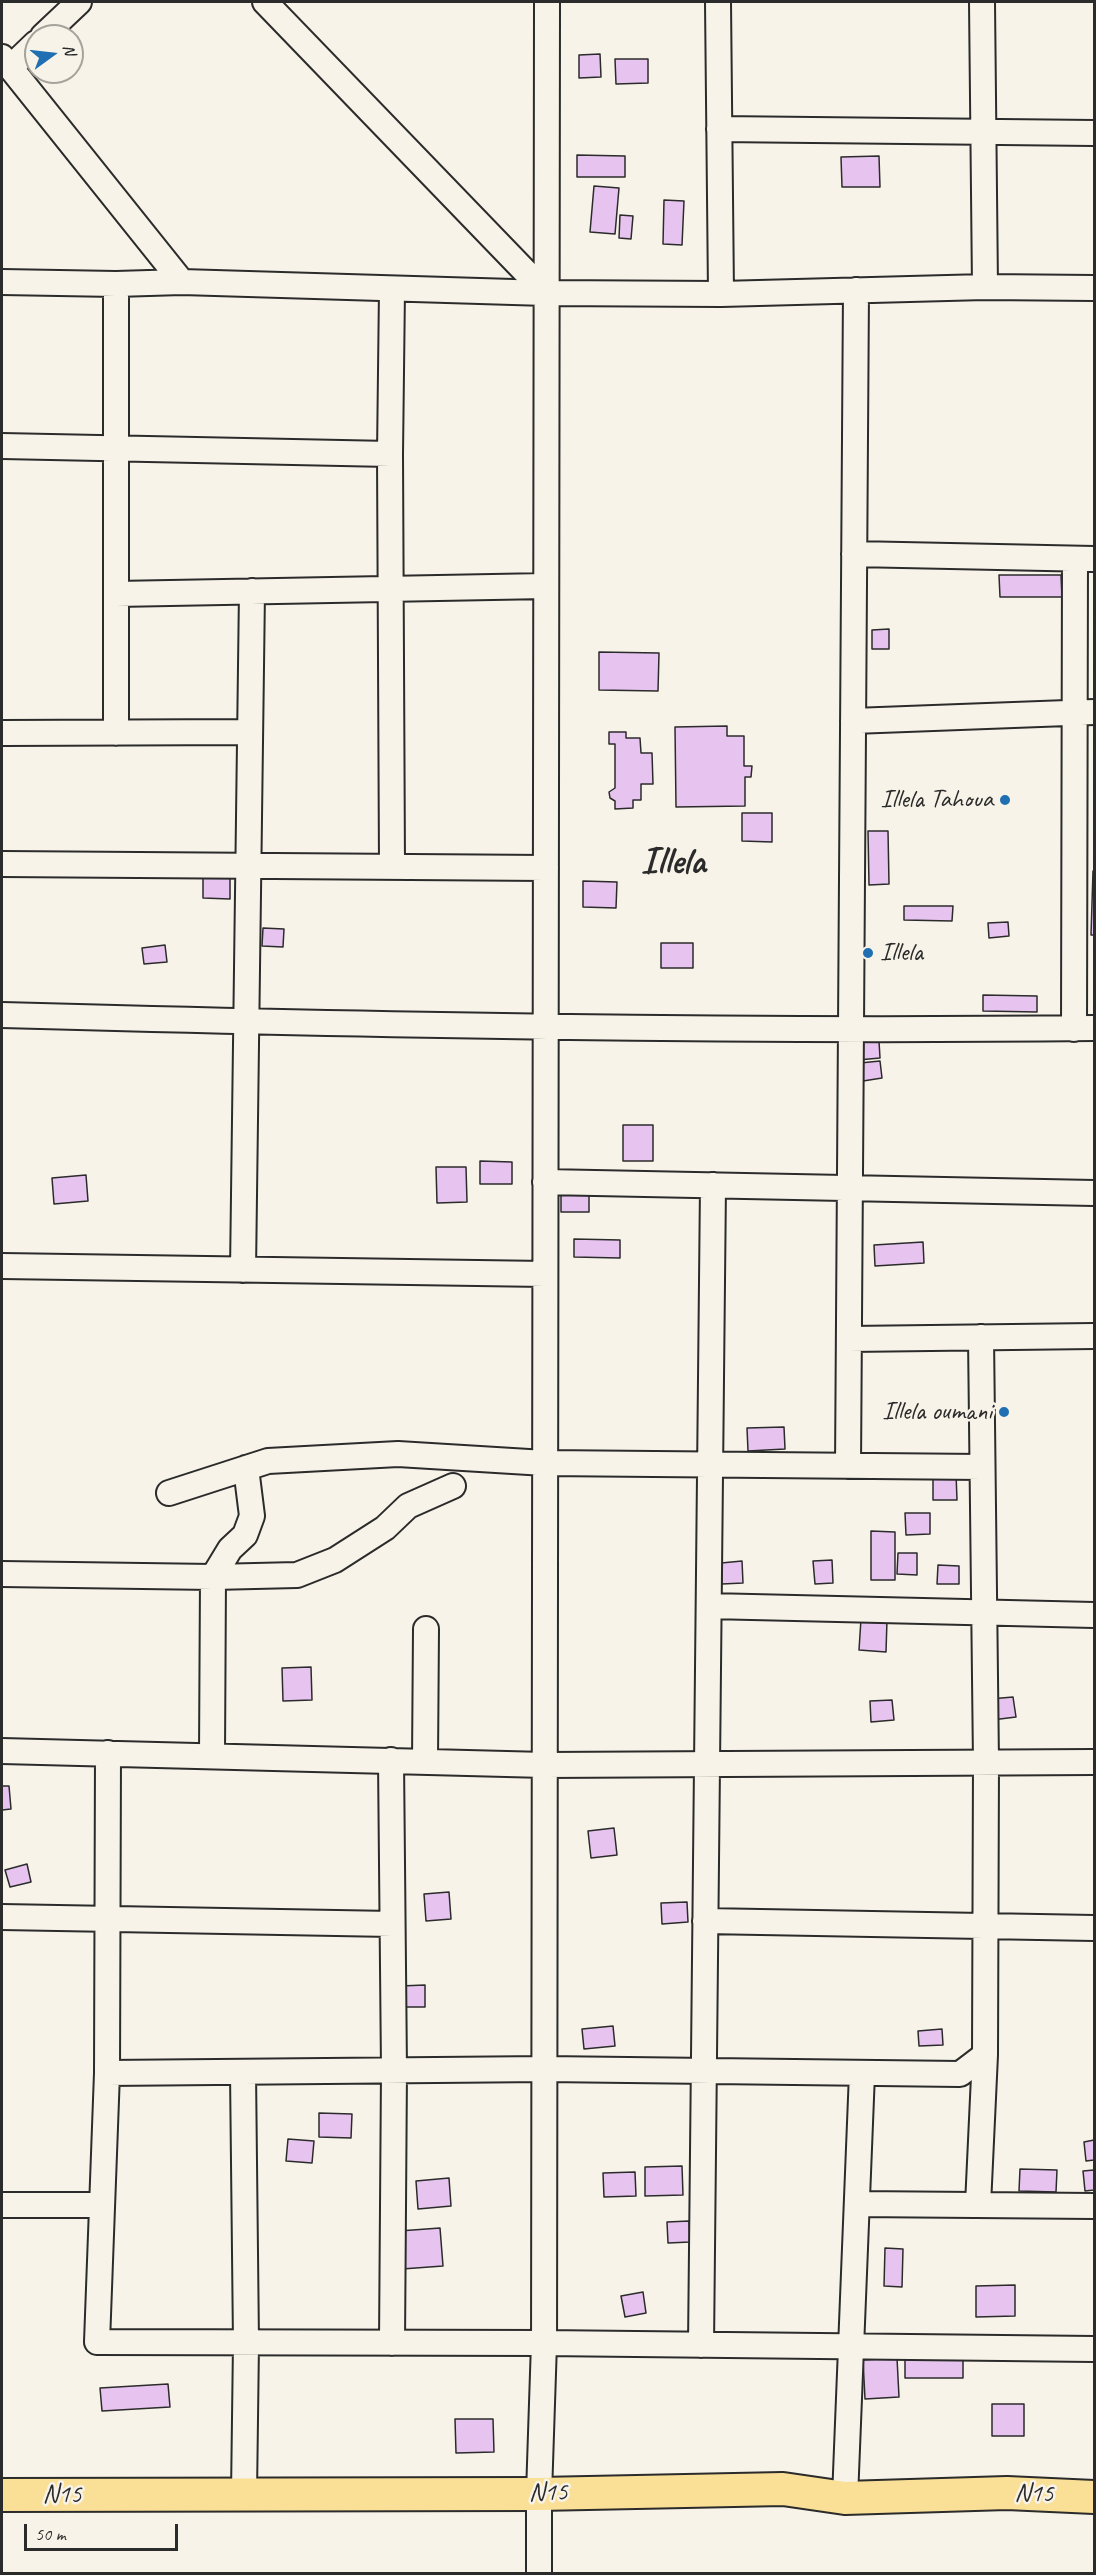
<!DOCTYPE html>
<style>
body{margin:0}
#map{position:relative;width:1096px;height:2575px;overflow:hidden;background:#f7f3e8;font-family:Caveat,sans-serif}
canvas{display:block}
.frame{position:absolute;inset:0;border:3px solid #2b2b2b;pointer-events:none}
.north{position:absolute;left:24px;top:24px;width:60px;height:60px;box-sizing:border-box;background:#f7f3e8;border:2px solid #a5a39c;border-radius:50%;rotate:75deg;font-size:16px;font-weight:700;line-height:24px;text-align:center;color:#2b2b2b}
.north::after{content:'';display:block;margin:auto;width:21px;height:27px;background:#1f6fb2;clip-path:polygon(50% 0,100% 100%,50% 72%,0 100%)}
.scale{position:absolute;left:24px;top:2524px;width:154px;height:27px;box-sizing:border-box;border:3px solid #2b2b2b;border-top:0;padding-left:8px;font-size:18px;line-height:21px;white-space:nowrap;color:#2b2b2b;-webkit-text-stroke:4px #f7f3e8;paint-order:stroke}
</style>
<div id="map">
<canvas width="1096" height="2575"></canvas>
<div class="frame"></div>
<div class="north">N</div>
<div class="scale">50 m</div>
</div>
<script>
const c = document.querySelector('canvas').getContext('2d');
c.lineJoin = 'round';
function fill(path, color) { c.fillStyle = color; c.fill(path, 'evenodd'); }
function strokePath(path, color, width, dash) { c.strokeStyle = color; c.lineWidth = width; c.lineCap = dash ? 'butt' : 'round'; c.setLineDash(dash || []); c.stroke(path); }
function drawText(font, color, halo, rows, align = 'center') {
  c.font = font + ' Caveat,sans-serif'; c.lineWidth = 5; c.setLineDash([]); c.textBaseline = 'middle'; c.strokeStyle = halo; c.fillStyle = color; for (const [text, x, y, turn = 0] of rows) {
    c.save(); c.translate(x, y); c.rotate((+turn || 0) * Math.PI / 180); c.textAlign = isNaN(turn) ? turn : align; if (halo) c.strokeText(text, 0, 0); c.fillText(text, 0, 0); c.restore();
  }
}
const building = new Path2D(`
 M600 54 601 77 579 78V55Z
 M615 59H648V83L616 84Z
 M577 155 625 156V177H577Z
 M879 156 880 187H842L841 157Z
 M594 186 619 188 615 234 590 232Z
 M664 200 684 201 682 245 663 244Z
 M620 215 633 216 631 239 619 238Z
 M999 575H1061L1062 597H1000Z
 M889 629V649H872V630Z
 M599 652 659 653 658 691 599 690Z
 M727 726V736H744V766H752L751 777H745V806L676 807 675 727Z
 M609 732H626V738H640L641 753H652L653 784H641V800H633V808L615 809V801L610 798 609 792 615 788V744H609Z
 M742 813H772V842L742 841Z
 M868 831H888L889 884 869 885Z
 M1093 871H1094V935H1091Z
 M203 876H230V899L203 898Z
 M583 881 617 882 616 908 583 907Z
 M904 906H953L952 921 904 920Z
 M1008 922 1009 936 989 938 988 923Z
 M263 928 284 929 283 947 262 946Z
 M661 943H693V968H661Z
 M165 945 167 962 144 964 142 948Z
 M983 995 1037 996V1012L983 1011Z
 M879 1041 880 1058 858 1060 857 1043Z
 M880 1061 882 1078 863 1081 860 1063Z
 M623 1125H653V1161H623Z
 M480 1161 512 1162V1184H480Z
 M436 1167H466L467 1202 437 1203Z
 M86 1175 88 1201 54 1204 52 1178Z
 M561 1191 589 1192V1212H561Z
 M574 1239 620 1240V1258L574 1257Z
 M923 1242 924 1263 875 1266 874 1245Z
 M784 1427 785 1449 748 1451 747 1428Z
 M933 1473H956L957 1500H933Z
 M905 1513H930V1534L906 1535Z
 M871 1531 895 1532V1580H871Z
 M898 1553H917V1575L897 1574Z
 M832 1560 833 1583 815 1584 813 1561Z
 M742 1561 743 1583 722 1584 721 1563Z
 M938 1565 959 1566V1584H937Z
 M861 1619 887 1620 886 1652 859 1650Z
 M311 1667 312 1700 283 1701 282 1668Z
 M1013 1697 1016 1717 992 1720 990 1699Z
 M892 1700 894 1720 871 1722 870 1701Z
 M2 1786H9L11 1809 2 1810Z
 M614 1828 617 1855 591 1858 588 1831Z
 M27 1864 31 1882 10 1887 5 1870Z
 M449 1892 451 1919 426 1921 424 1894Z
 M687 1902 688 1922 662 1924 661 1903Z
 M425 1985V2007H401L400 1986Z
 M613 2026 615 2046 584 2049 582 2029Z
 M942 2029 943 2045 919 2046 918 2031Z
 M319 2113 352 2114 351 2138 319 2137Z
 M288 2139 314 2141 312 2163 286 2161Z
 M1094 2140V2160L1086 2161 1084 2142Z
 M682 2166 683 2195 645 2196V2167Z
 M1020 2169 1057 2170 1056 2192 1019 2191Z
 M1094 2170V2190L1085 2191 1083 2171Z
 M635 2172 636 2196 604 2197 603 2173Z
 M449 2178 451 2206 418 2209 416 2181Z
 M689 2221 690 2242 668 2243 667 2222Z
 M440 2228 443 2266 402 2269 399 2231Z
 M885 2248 903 2249 902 2287 884 2286Z
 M1015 2285V2316L976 2317V2286Z
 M643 2292 646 2313 625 2317 621 2296Z
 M905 2355H963V2378H905Z
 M897 2358 899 2397 865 2399 863 2360Z
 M168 2384 170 2407 102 2411 100 2388Z
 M992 2404H1024V2436H992Z
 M455 2419H493L494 2452 456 2453Z`);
const minor = new Path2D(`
 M265 2 546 293 721 294 985 287 1094 288
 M718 2 721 294
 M982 2 985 287
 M43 36 79 2
 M2 57 182 282
 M11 67 36 43
 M719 129 1094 133
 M2 282 116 284 182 282 546 293
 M116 284V733
 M2 446 390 454
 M854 554 1094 559
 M116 594 546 586
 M853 721 1094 712
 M2 733 250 732
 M2 864 546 868
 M392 867 390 454 392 289
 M2 1015C366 1025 730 1032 1094 1028
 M1074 1029 1075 559
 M545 1182 1094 1193
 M2 1266 545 1274
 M243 1270 252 591
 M849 1339 1094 1336
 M848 1466 856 290
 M169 1493 268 1461 398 1454 545 1463 982 1467
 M2 1574 213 1577 297 1575 335 1560 385 1528 408 1506 453 1486
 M709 1606 1094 1615
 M2 1751 545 1765 1094 1762
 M108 1753 107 2073 97 2342 544 2343 1094 2349
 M212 1755 213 1577 230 1549 245 1535 252 1516 246 1468
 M391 1760 394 2070 392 2343
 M425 1761 426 1629
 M2 1917 392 1924
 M705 1921 1094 1928
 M243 2072 246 2343 244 2494
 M107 2073 545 2069 960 2074 985 2055 986 1762 981 1337
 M857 2204 1094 2206
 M2 2205H102
 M978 2205 985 2055
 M701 2345 713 1185
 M845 2498 862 2073
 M539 2574V2494L544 2343 547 2`);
const major = new Path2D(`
 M2 2495 539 2494 783 2489 845 2498 1007 2493 1094 2497`);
const markers = [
 [1005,800,6,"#1f6fb2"],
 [868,953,6,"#1f6fb2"],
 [1004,1412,6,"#1f6fb2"]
];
const poiNames = [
 ["Illela Tahoua",993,800],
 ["Illela",880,953,"left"],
 ["Illela oumani",992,1412]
];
const streetNames = [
 ["N15",548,2493,-1],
 ["N15",1034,2494,2],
 ["N15",62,2495]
];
const townNames = [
 ["Illela",673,863]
];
fill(building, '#e7c4ef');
strokePath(building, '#2b2b2b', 1.5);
strokePath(minor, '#2b2b2b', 28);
strokePath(major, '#2b2b2b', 36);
strokePath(minor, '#f7f3e8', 24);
strokePath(major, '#fadf96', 32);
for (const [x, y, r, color] of markers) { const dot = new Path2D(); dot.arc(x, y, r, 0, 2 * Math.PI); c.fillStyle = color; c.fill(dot); strokePath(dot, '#f7f3e8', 2); }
drawText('26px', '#2b2b2b', '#f7f3e8', poiNames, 'right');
drawText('26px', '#2b2b2b', '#f7f3e8', streetNames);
drawText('bold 38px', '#2b2b2b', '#f7f3e8', townNames);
</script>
